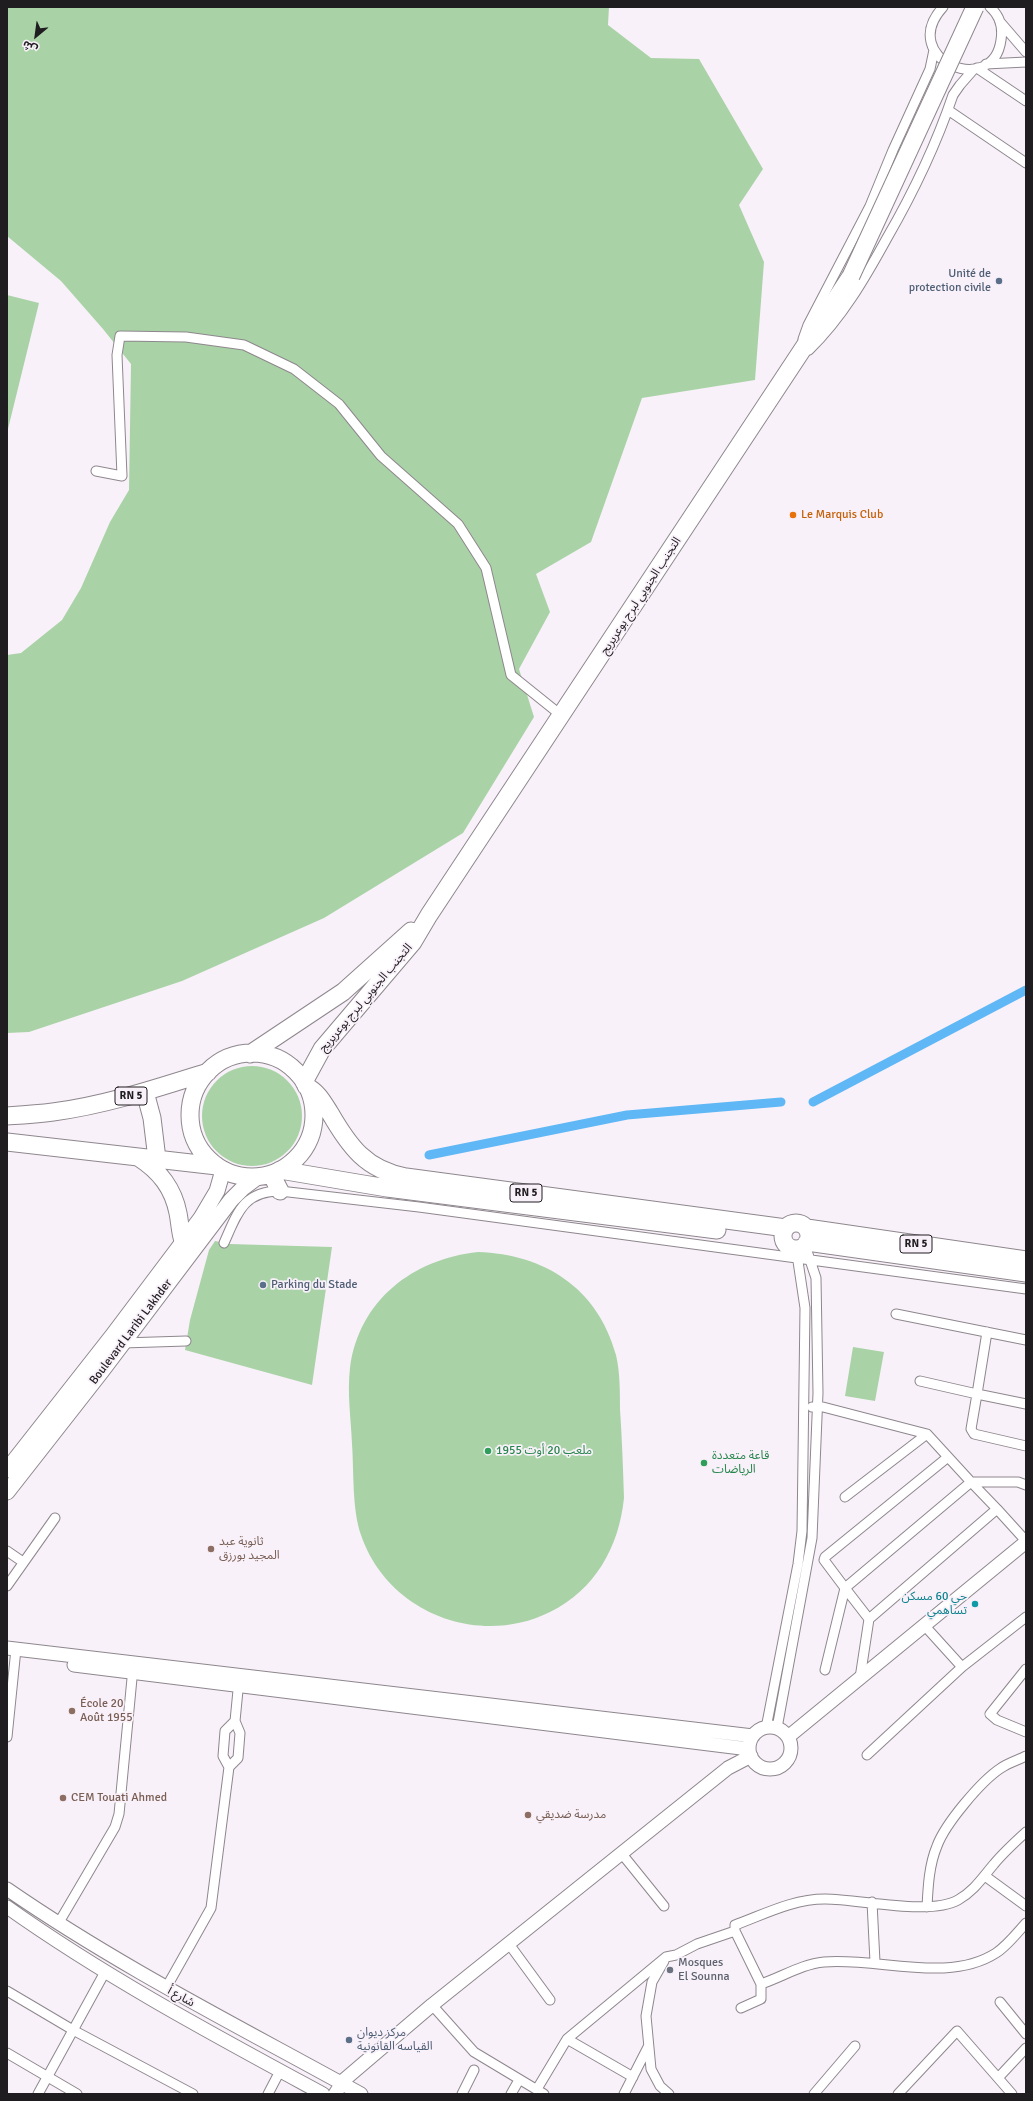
<!DOCTYPE html>
<meta charset="utf-8">
<style>
body{margin:0}
#map{position:relative;width:1033px;height:2101px;overflow:hidden;background:#f9f1f9;font-family:Signika,"Noto Sans Arabic",sans-serif}
canvas{display:block}
.frame{position:absolute;inset:0;border:8px solid #201d20;pointer-events:none}
.north{position:absolute;left:16px;top:16px;width:40px;height:40px;-webkit-text-stroke:3px #f9f1f9;paint-order:stroke;rotate:209deg;font-size:11px;font-weight:700;line-height:16px;text-align:center;color:#201d20}
.north::after{content:'';display:block;margin:auto;width:14px;height:18px;background:#201d20;clip-path:polygon(50% 0,100% 100%,50% 72%,0 100%)}
</style>
<div id="map">
<canvas width="1033" height="2101"></canvas>
<div class="frame"></div>
<div class="north">ش</div>
</div>
<script>
const c = document.querySelector('canvas').getContext('2d');
c.lineJoin = 'round';
function fill(path, color) { c.fillStyle = color; c.fill(path, 'evenodd'); }
function strokePath(path, color, width, dash) { c.strokeStyle = color; c.lineWidth = width; c.lineCap = dash ? 'butt' : 'round'; c.setLineDash(dash || []); c.stroke(path); }
function drawText(font, color, halo, rows, align = 'center') {
  c.font = font + ' Signika,"Noto Sans Arabic",sans-serif'; c.lineWidth = 3.5; c.setLineDash([]); c.textBaseline = 'middle'; c.strokeStyle = halo; c.fillStyle = color; for (const [text, x, y, turn = 0] of rows) {
    c.save(); c.translate(x, y); c.rotate((+turn || 0) * Math.PI / 180); c.textAlign = isNaN(turn) ? turn : align; if (halo) c.strokeText(text, 0, 0); c.fillText(text, 0, 0); c.restore();
  }
}
const green = new Path2D(`
 M7 7H609L608 25 651 58 699 59 763 169 739 205 764 262 755 380 642 398 591 542 536 574 550 612 519 669 534 717 463 833 324 918 182 981 29 1032 7 1033V655L21 653 62 620 81 588 110 522 129 490 131 364 103 329 61 281 7 236Z
 M7 295 39 303 7 433Z
 M202 1116a50 50 0 1 1 100 0a50 50 0 1 1-100 0Z
 M215 1241 230 1244 332 1247 312 1385 185 1350 190 1320 209 1250Z
 M478 1252C544 1254 598 1288 616 1355 620 1372 620 1391 620 1409 622 1439 623 1468 624 1498 619 1547 595 1590 550 1612 478 1648 387 1612 361 1535 352 1509 354 1473 352 1444 351 1419 347 1393 350 1368 359 1300 413 1259 478 1252Z
 M853 1347 884 1352 875 1401 845 1396Z`);
const canal = new Path2D(`
 M813 1102 1026 990
 M429 1155 627 1115 781 1102`);
const street = new Path2D(`
 M943 7C896 59 993 99 1001 40 1003 28 1000 16 990 7
 M1001 23 1026 52
 M986 64 1026 62
 M977 68 1026 101
 M948 110 1026 163
 M803 339 808 325 870 206 893 150 930 69 934 50
 M809 350C842 318 865 278 887 238 913 193 936 145 953 95L960 85 974 69
 M96 471 122 476 117 355 120 336 186 337 244 345 294 369 339 404 381 456 458 524 486 568 511 675 562 716
 M224 1243C237 1214 243 1191 280 1191L419 1207 1026 1289
 M896 1314 1026 1340
 M987 1332 977 1394 1026 1404
 M123 1343 186 1341
 M920 1381 977 1394 971 1429 974 1434 1026 1446
 M812 1407H823L927 1434 971 1482H1018L1026 1485
 M845 1497 927 1434
 M997 1509 1026 1541
 M7 1551 23 1562
 M7 1586 55 1518
 M845 1588 869 1619 997 1509 971 1482 845 1588 824 1560 825 1557 948 1457
 M924 1625 962 1667
 M1026 1669 990 1714 997 1720 1026 1732
 M825 1670 845 1588
 M860 1678 869 1619
 M766 1728 798 1564 802 1531 805 1308 796 1248
 M777 1728 812 1538 818 1393 816 1278 805 1245
 M7 1737 16 1649
 M867 1755 962 1667 1026 1617
 M229 1767 223 1756 225 1731 235 1721
 M622 1854 664 1906
 M985 1876 1026 1906
 M872 1902 875 1962
 M927 1907C928 1887 929 1865 937 1846 945 1824 981 1781 1001 1768 1008 1763 1018 1760 1026 1756
 M58 1924 115 1827 119 1814 133 1668
 M735 1931 761 1984C782 1977 802 1964 824 1962 878 1957 948 1984 996 1953 1007 1946 1017 1933 1026 1923
 M509 1944 550 2000
 M664 1961 652 1982 646 2016 651 2069 660 2086 669 2094
 M166 1988 211 1908 229 1767 238 1758 240 1733 235 1721 239 1680
 M7 1991 73 2030 193 2094
 M1000 2002 1026 2034
 M432 2005 474 2052 544 2094
 M741 2008 761 1999V1984
 M567 2039 633 2077
 M7 2053 77 2094
 M998 2078 1026 2048
 M537 2089 567 2039 666 1957 676 1955 697 1944 735 1931V1925C765 1914 793 1899 825 1899 860 1899 929 1916 958 1900 974 1891 982 1878 994 1864 1003 1853 1015 1842 1026 1832
 M38 2094 105 1972
 M268 2094 280 2071
 M462 2094 474 2070
 M511 2094 519 2080
 M624 2094 648 2047
 M814 2094 855 2046
 M898 2094 957 2031 1012 2094`);
const secondary = new Path2D(`
 M7 1648 753 1736
 M74 1665 749 1749
 M749 1748a21 21 0 1 1 42 0a21 21 0 1 1-42 0Z
 M788 1737 1026 1542
 M7 1889C120 1967 242 2028 361 2094
 M7 1907C107 1978 216 2036 323 2094
 M335 2094 344 2080 432 2005 728 1768 751 1756`);
const primary = new Path2D(`
 M7 1470 113 1335 201 1218 217 1191 223 1170
 M7 1492 101 1372 231 1200 243 1188 259 1176`);
const highway = new Path2D(`
 M190 1115a62 62 0 1 1 124 0a62 62 0 1 1-124 0Z
 M250 1054 343 992 411 931
 M304 1082 322 1049 413 942 429 915 851 276
 M306 1086C318 1092 323 1102 330 1113 349 1146 366 1170 406 1177L786 1228
 M145 1092 152 1118 157 1159
 M7 1116C22 1115 38 1114 53 1112 106 1105 157 1088 208 1072
 M7 1142 217 1166
 M138 1157C160 1171 173 1188 178 1213 180 1223 180 1232 183 1241
 M280 1170 387 1188 717 1230
 M271 1174 280 1191
 M783 1236a13 13 0 1 1 26 0a13 13 0 1 1-26 0Z
 M807 1228 1026 1260
 M807 1242 1026 1273`);
const highwayBridge = new Path2D(`
 M851 276 975 7`);
const markers = [
 [999,281,4,"#5c6f8a"],
 [793,515,4,"#e8710a"],
 [263,1285,4,"#5c6f8a"],
 [488,1451,4,"#2e9e5b"],
 [704,1463,4,"#2e9e5b"],
 [211,1549,4,"#8d6e63"],
 [975,1604,4,"#0f9aa8"],
 [72,1711,4,"#8d6e63"],
 [63,1798,4,"#8d6e63"],
 [528,1815,4,"#8d6e63"],
 [670,1970,4,"#6b7280"],
 [349,2040,4,"#5c6f8a"]
];
const shields = [
 [131,1096,32],
 [526,1193,32],
 [916,1244,32]
];
const shieldNames = [
 ["RN 5",131,1096],
 ["RN 5",526,1193],
 ["RN 5",916,1244]
];
const serviceNames = [
 ["Unité de",991,274,"right"],
 ["protection civile",991,288,"right"],
 ["Parking du Stade",271,1285],
 ["مركز ديوان",357,2033],
 ["القياسه القانونية",357,2047]
];
const foodNames = [
 ["Le Marquis Club",801,515]
];
const streetNames = [
 ["التجنب الجنوبي لبرج بوعريريج",641,596,-57],
 ["التجنب الجنوبي لبرج بوعريريج",366,998,-50],
 ["Boulevard Laribi Lakhder",131,1332,-53],
 ["شارع أ",181,1997,29]
];
const leisureNames = [
 ["ملعب 20 أوت 1955",496,1451],
 ["قاعة متعددة",712,1456],
 ["الرياضات",712,1470]
];
const educationNames = [
 ["ثانوية عبد",219,1542],
 ["المجيد بورزق",219,1556],
 ["École 20",80,1704],
 ["Août 1955",80,1718],
 ["CEM Touati Ahmed",71,1798],
 ["مدرسة ضديقي",536,1815]
];
const cultureNames = [
 ["حي 60 مسكن",967,1597],
 ["تساهمي",967,1611]
];
const worshipNames = [
 ["Mosques",678,1963],
 ["El Sounna",678,1977]
];
fill(green, '#a9d3a7');
strokePath(canal, '#5fb7f5', 9);
strokePath(street, '#8e878d', 11);
strokePath(secondary, '#8e878d', 15);
strokePath(primary, '#8e878d', 17);
strokePath(highway, '#8e878d', 19);
strokePath(street, '#fff', 9);
strokePath(secondary, '#fff', 13);
strokePath(primary, '#fff', 15);
strokePath(highway, '#fff', 17);
strokePath(highwayBridge, '#8e878d', 19, []);
strokePath(highwayBridge, '#fff', 17);
for (const [x, y, r, color] of markers) { const dot = new Path2D(); dot.arc(x, y, r, 0, 2 * Math.PI); c.fillStyle = color; c.fill(dot); strokePath(dot, '#f9f1f9', 1.5); }
for (const [x, y, w] of shields) { const box = new Path2D(); box.roundRect(x - w / 2, y - 9, w, 18, 3); c.fillStyle = '#f9f1f9'; c.fill(box); strokePath(box, '#201d20', 1); }
drawText('bold 11px', '#201d20', null, shieldNames);
drawText('12px', '#4e5e75', '#f9f1f9', serviceNames, 'left');
drawText('12px', '#c56008', '#f9f1f9', foodNames, 'left');
drawText('12px', '#201d20', '#f9f1f9', streetNames);
drawText('12px', '#27864d', '#f9f1f9', leisureNames, 'left');
drawText('12px', '#785e54', '#f9f1f9', educationNames, 'left');
drawText('12px', '#0d838f', '#f9f1f9', cultureNames, 'right');
drawText('12px', '#5b616d', '#f9f1f9', worshipNames, 'left');
</script>
